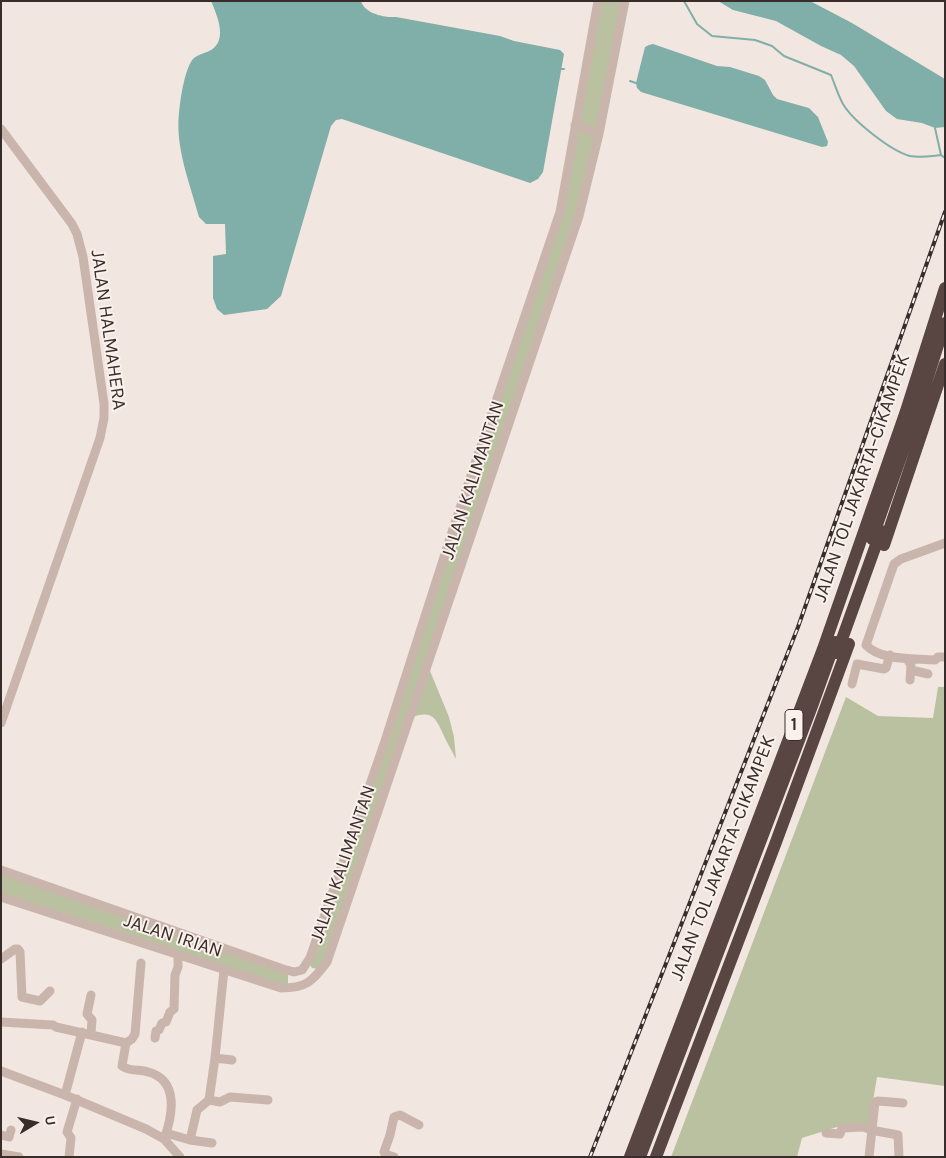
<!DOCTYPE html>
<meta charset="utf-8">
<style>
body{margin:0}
#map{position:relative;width:946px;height:1158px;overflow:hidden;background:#f2e7e0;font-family:Karla,sans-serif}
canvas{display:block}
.frame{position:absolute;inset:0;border:2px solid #382d2a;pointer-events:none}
.north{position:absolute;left:10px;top:1098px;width:50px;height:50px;-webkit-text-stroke:4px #faf1ec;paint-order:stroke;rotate:81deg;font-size:14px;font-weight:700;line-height:20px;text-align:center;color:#382d2a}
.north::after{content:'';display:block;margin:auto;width:18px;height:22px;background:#382d2a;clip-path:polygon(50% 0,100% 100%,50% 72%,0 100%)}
</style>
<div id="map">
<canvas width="946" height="1158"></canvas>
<div class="frame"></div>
<div class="north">U</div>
</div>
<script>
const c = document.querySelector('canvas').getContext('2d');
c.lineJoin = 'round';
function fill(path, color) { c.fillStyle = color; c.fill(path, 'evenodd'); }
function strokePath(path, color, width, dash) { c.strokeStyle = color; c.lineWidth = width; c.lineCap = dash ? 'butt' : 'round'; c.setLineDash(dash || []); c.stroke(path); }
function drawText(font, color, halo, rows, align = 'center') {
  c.font = font + ' Karla,sans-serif'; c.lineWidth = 4; c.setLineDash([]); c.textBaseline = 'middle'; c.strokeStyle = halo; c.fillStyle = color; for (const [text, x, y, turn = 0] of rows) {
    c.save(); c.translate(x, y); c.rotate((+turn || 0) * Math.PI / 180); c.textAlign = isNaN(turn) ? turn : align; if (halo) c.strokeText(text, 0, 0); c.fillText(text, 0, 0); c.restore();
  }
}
const green = new Path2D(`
 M598 1H625L579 216 428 666 449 717 454 737 456 759C452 751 447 743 443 734 435 716 431 710 410 718L327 962 318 969 312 968 309 963 560 212Z
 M938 687H945V1086L877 1077 869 1125 837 1127 802 1138 797 1157H671L846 697 878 716 933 718Z
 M1 870 288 973V983L286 986 1 897Z`);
const water = new Path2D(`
 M211 1H361C364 13 384 18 396 17L500 36 514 41 560 50 564 54 543 172 538 179 530 183 342 119 336 120 331 126 281 296 267 309 224 315 217 309 213 298V256L226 254 225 224H206L199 217C190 184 175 147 179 113 180 100 185 66 194 58 199 54 206 53 211 50 228 40 217 15 211 1Z
 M718 1H810L852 23 945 79V127L935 128 922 123 897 119 886 111 854 66 841 55 821 46 776 21 733 10Z
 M653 44 717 66 730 67 759 76 765 80 773 95 777 99 809 108 818 117 828 142 827 146 822 147 641 92 637 88 636 83 645 47 649 45Z`);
const stream = new Path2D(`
 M684 1 697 24 712 36 755 40 772 46 784 56 831 75C835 85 838 95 843 104 853 121 891 151 910 156 921 158 931 156 941 155L945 158
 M561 69H564
 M630 81 636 83
 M935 128 941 155`);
const minor = new Path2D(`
 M575 125 599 134
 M1 129 72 224 77 234 83 257 104 404V418L100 438 1 723
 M945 543 901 559 894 564 866 645C880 661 915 658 935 660L938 657H945
 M907 659 911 665 910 680
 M911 670 928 674
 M852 684 857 664 884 669 886 668 890 655
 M1 870 283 969 294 972 302 970 310 958 385 741 454 526 560 212 598 1
 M1 897 281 988C306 988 312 982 327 962L579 216 599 134 625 1
 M1 959 15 949H18L20 952 22 997 40 1001 50 991
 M1 1022 53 1025 56 1027 126 1043 122 1066C130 1072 139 1069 148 1072 179 1080 173 1115 164 1139
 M91 1034 92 1020 87 1014 91 995
 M155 1038 156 1031 159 1030 162 1023 166 1022 170 1012 174 1009 175 975 178 967V956
 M126 1043 132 1039 135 1034 141 963
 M215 1058 232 1060
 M1 1071 65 1095 146 1129 164 1139 180 1157
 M65 1095 82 1032
 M209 1100 220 1102 230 1097 268 1100
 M166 1133 190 1140 212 1143
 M826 1133 840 1134 842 1128 864 1127 871 1130 898 1135 899 1157
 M1 1135 9 1137 11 1130
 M190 1140 197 1110 209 1100 215 1058 224 970
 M1 1154 19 1157
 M69 1157 71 1138 67 1132 77 1099
 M394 1157 385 1154 384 1152 390 1135 394 1117 400 1115 419 1125
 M869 1157 875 1102 878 1101 903 1103`);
const highway = new Path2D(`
 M872 539 917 411 945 323
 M884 545 945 364
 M837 653 881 531
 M630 1157 823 649 906 411 945 288
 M640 1157 812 706 835 642
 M656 1157 776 842 849 644`);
const rail = new Path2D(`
 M590 1157 798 627 945 212`);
const shields = [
 [794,725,18]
];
const shieldNames = [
 ["1",794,725]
];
const streetNames = [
 ["JALAN HALMAHERA",108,330,82],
 ["JALAN TOL JAKARTA–CIKAMPEK",862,478,-71],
 ["JALAN KALIMANTAN",473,480,-72],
 ["JALAN TOL JAKARTA–CIKAMPEK",723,858,-69],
 ["JALAN KALIMANTAN",343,864,-71],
 ["JALAN IRIAN",173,936,18]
];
fill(green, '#bac1a0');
fill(water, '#80aea9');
strokePath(stream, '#80aea9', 2);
strokePath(minor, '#cab5ac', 9);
strokePath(highway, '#594642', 12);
strokePath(rail, '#382d2a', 4);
strokePath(rail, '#faf1ec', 2, [5.5]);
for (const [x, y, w] of shields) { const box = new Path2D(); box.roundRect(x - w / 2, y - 15.5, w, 31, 4); c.fillStyle = '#faf1ec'; c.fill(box); strokePath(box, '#382d2a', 1); }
drawText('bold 18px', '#382d2a', null, shieldNames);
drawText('19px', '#382d2a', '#faf1ec', streetNames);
</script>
